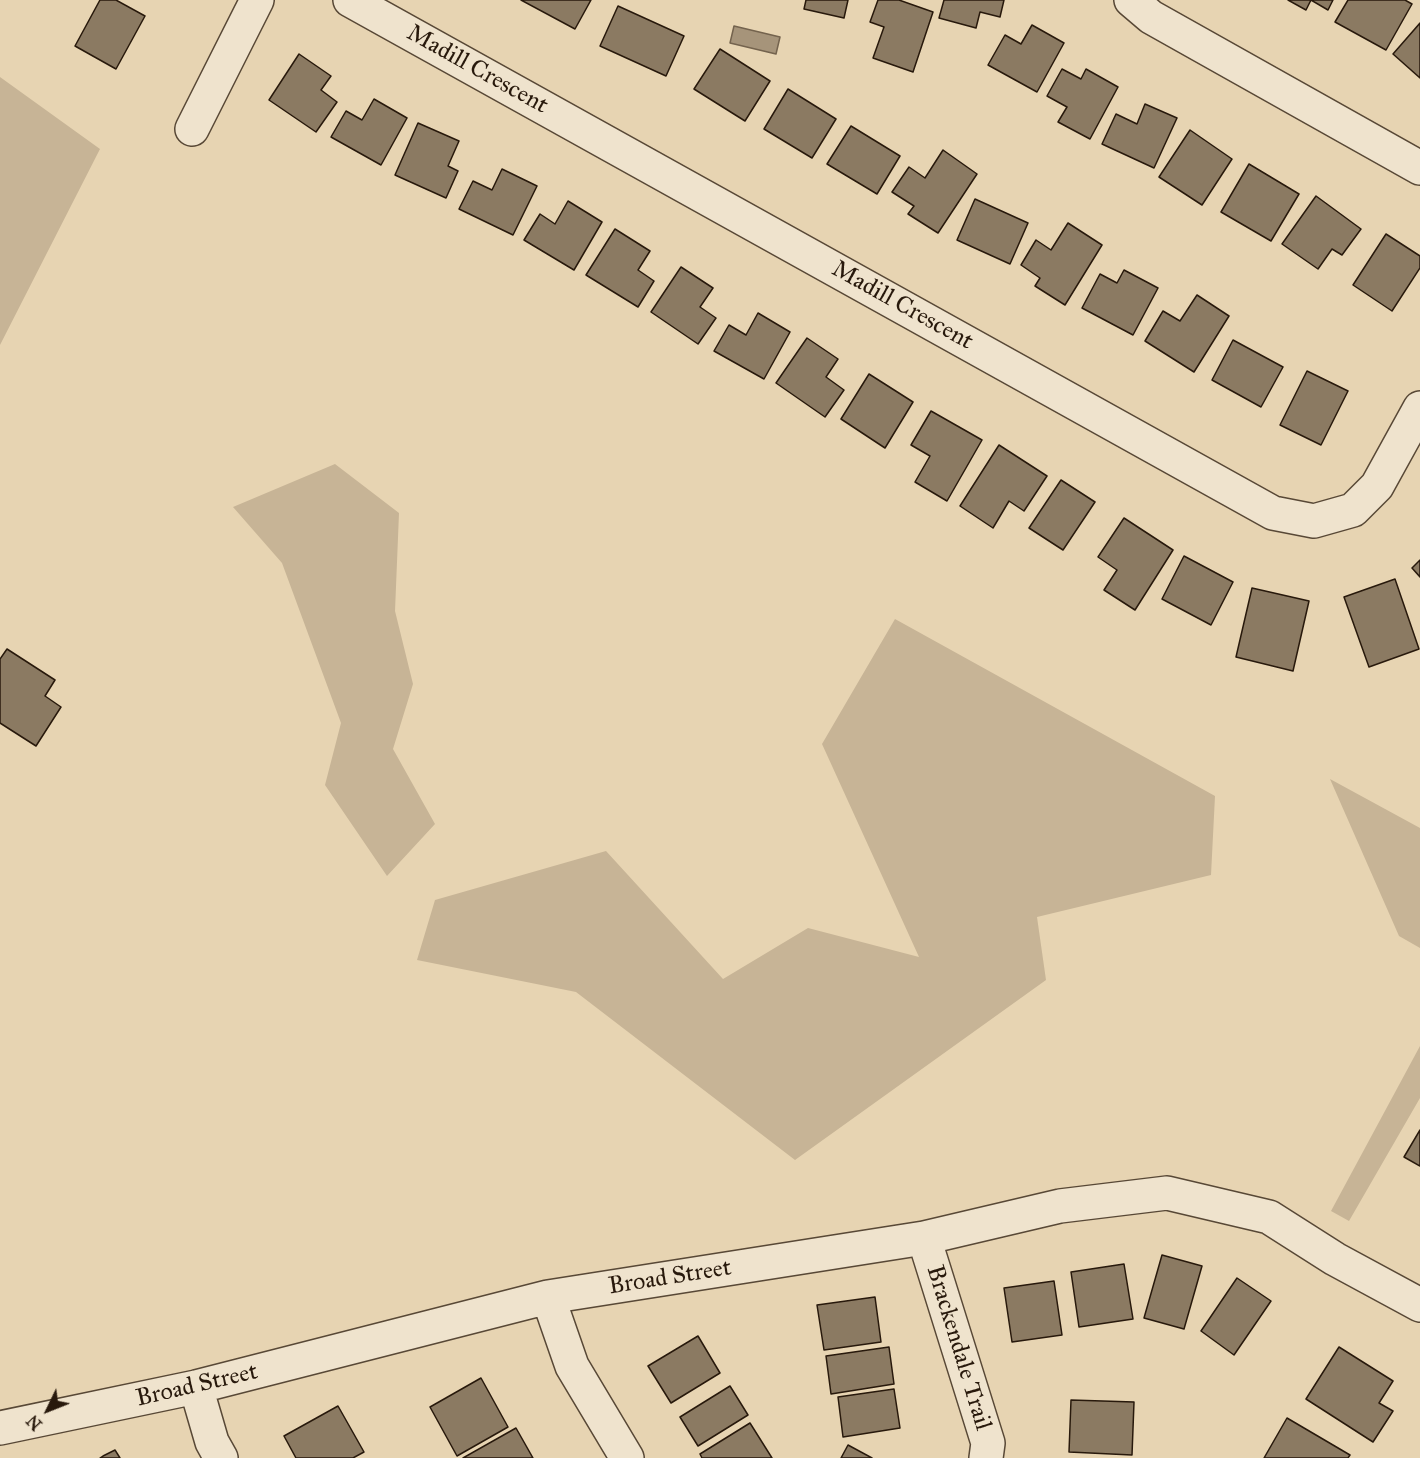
<!DOCTYPE html>
<style>
body{margin:0}
#map{position:relative;width:1420px;height:1458px;overflow:hidden;background:#e7d4b2;font-family:"IM FELL Great Primer",serif}
canvas{display:block}
.north{position:absolute;left:18px;top:1380px;width:60px;height:60px;-webkit-text-stroke:4px #efe3cd;paint-order:stroke;rotate:227deg;font-size:16px;font-weight:700;line-height:24px;text-align:center;color:#28190c}
.north::after{content:'';display:block;margin:auto;width:21px;height:27px;background:#28190c;clip-path:polygon(50% 0,100% 100%,50% 72%,0 100%)}
</style>
<div id="map">
<canvas width="1420" height="1458"></canvas>
<div class="north">N</div>
</div>
<script>
const c = document.querySelector('canvas').getContext('2d');
c.lineJoin = 'round';
function fill(path, color) { c.fillStyle = color; c.fill(path, 'evenodd'); }
function strokePath(path, color, width, dash) { c.strokeStyle = color; c.lineWidth = width; c.lineCap = dash ? 'butt' : 'round'; c.setLineDash(dash || []); c.stroke(path); }
function drawText(font, color, halo, rows, align = 'center') {
  c.font = font + ' "IM FELL Great Primer",serif'; c.lineWidth = 5; c.setLineDash([]); c.textBaseline = 'middle'; c.strokeStyle = halo; c.fillStyle = color; for (const [text, x, y, turn = 0] of rows) {
    c.save(); c.translate(x, y); c.rotate((+turn || 0) * Math.PI / 180); c.textAlign = isNaN(turn) ? turn : align; if (halo) c.strokeText(text, 0, 0); c.fillText(text, 0, 0); c.restore();
  }
}
const green = new Path2D(`
 M0 77 100 149 0 345Z
 M335 464 399 513 395 611 413 684 393 749 435 824 387 876 325 785 341 723 282 563 233 507Z
 M895 619 1215 796 1211 875 1037 917 1046 980 795 1160 576 992 417 960 435 900 606 851 723 979 808 928 919 957 822 744Z
 M1330 779 1420 828V948L1399 936Z
 M1420 1046V1098L1349 1221 1331 1211Z`);
const water = new Path2D(`
 M734 26 780 37 776 54 730 43Z`);
const building = new Path2D(`
 M100 0H116L145 16 116 69 75 46Z
 M521 0H591L575 29Z
 M806 0H848L844 18 804 9Z
 M878 0H899L933 12 913 72 873 58 884 27 870 22Z
 M944 0H1004L1000 17 980 12 976 28 939 18Z
 M1288 0H1333L1328 10 1311 0 1306 10Z
 M1348 0H1405L1412 4 1386 50 1335 22Z
 M618 6 684 36 666 76 600 46Z
 M1420 23V78L1393 54Z
 M1032 25 1064 43 1037 92 988 65 1005 35 1021 44Z
 M720 49 770 81 745 121 694 89Z
 M299 54 331 76 321 90 337 102 316 132 269 100Z
 M1062 69 1081 79 1086 69 1118 87 1090 139 1058 122 1067 107 1047 96Z
 M788 89 836 119 812 158 764 129Z
 M374 99 407 118 381 165 331 137 346 111 362 120Z
 M1145 104 1177 118 1154 168 1102 144 1116 114 1137 124Z
 M418 123 459 141 448 166 458 171 446 198 395 175Z
 M851 126 900 156 877 194 827 164Z
 M1190 130 1232 159 1202 205 1159 177Z
 M943 150 977 174 938 233 908 214 914 206 892 192 909 167 925 178Z
 M1249 164 1299 194 1271 241 1221 212Z
 M502 169 537 186 513 235 459 209 473 181 492 190Z
 M1316 196 1361 229 1342 255 1332 249 1318 269 1282 244Z
 M975 199 1028 223 1010 264 957 240Z
 M568 201 602 222 574 270 524 240 540 214 555 224Z
 M1068 223 1102 245 1065 305 1035 286 1040 278 1021 265 1036 240 1051 250Z
 M615 229 650 251 638 270 654 281 638 307 586 275Z
 M1386 234 1420 256V268L1392 311 1353 285Z
 M681 267 713 288 700 307 716 318 698 344 651 312Z
 M1124 270 1158 288 1133 335 1082 308 1100 274 1117 283Z
 M1197 295 1229 316 1194 372 1145 341 1163 311 1180 321Z
 M758 313 790 332 764 379 714 351 729 325 746 335Z
 M807 338 838 359 826 377 844 390 825 417 776 383Z
 M1233 340 1283 367 1261 407 1212 380Z
 M1307 371 1348 391 1321 445 1280 425Z
 M869 374 913 402 885 448 841 419Z
 M931 411 982 440 947 501 915 482 930 456 911 445Z
 M999 445 1047 476 1024 511 1009 501 993 528 960 506Z
 M1061 480 1095 502 1063 550 1029 528Z
 M1124 518 1173 550 1135 610 1104 590 1117 570 1098 557Z
 M1184 556 1233 582 1211 625 1162 599Z
 M1420 560V577L1412 568Z
 M1395 579 1419 649 1369 667 1344 597Z
 M1252 588 1309 601 1293 671 1236 657Z
 M7 649 55 680 45 696 61 707 36 746 0 723V659Z
 M1420 1130V1166L1404 1157Z
 M1162 1255 1202 1266 1184 1329 1144 1318Z
 M1124 1264 1133 1319 1079 1327 1071 1272Z
 M1237 1278 1271 1301 1234 1355 1201 1331Z
 M1054 1281 1062 1335 1012 1342 1004 1288Z
 M875 1297 881 1342 824 1350 817 1305Z
 M698 1336 720 1373 671 1403 648 1366Z
 M889 1347 894 1384 831 1394 826 1356Z
 M1339 1347 1393 1381 1379 1403 1393 1411 1373 1442 1306 1399Z
 M481 1378 508 1427 457 1456 430 1407Z
 M730 1386 748 1415 698 1446 680 1417Z
 M894 1389 900 1428 843 1437 838 1397Z
 M1071 1400 1134 1402 1132 1455 1069 1452Z
 M338 1406 364 1452 353 1458H296L284 1436Z
 M1287 1418 1350 1455 1348 1458H1264Z
 M750 1423 772 1458H702L700 1454Z
 M516 1428 533 1458H463Z
 M848 1445 872 1458H841Z
 M115 1450 120 1458H100L103 1456Z`);
const minor = new Path2D(`
 M350 0 1273 513 1314 521 1353 510 1377 486 1420 408
 M1131 0 1151 17 1420 168
 M192 129 257 0
 M924 1238 988 1443 986 1458
 M548 1297 572 1366 627 1458
 M196 1387 212 1442 221 1458
 M0 1428 196 1387 548 1297 924 1238 1060 1206 1167 1193 1269 1217 1335 1259 1420 1305`);
const streetNames = [
 ["Madill Crescent",477,70,29],
 ["Madill Crescent",902,306,29],
 ["Broad Street",670,1278,-9],
 ["Brackendale Trail",958,1348,73],
 ["Broad Street",197,1386,-13]
];
fill(green, '#c7b496');
fill(water, '#a6947a');
strokePath(water, '#74634e', 1.5);
fill(building, '#8b7a62');
strokePath(building, '#28190c', 1.5);
strokePath(minor, '#584836', 36);
strokePath(minor, '#efe3cd', 33);
drawText('24px', '#28190c', '#efe3cd', streetNames);
</script>
